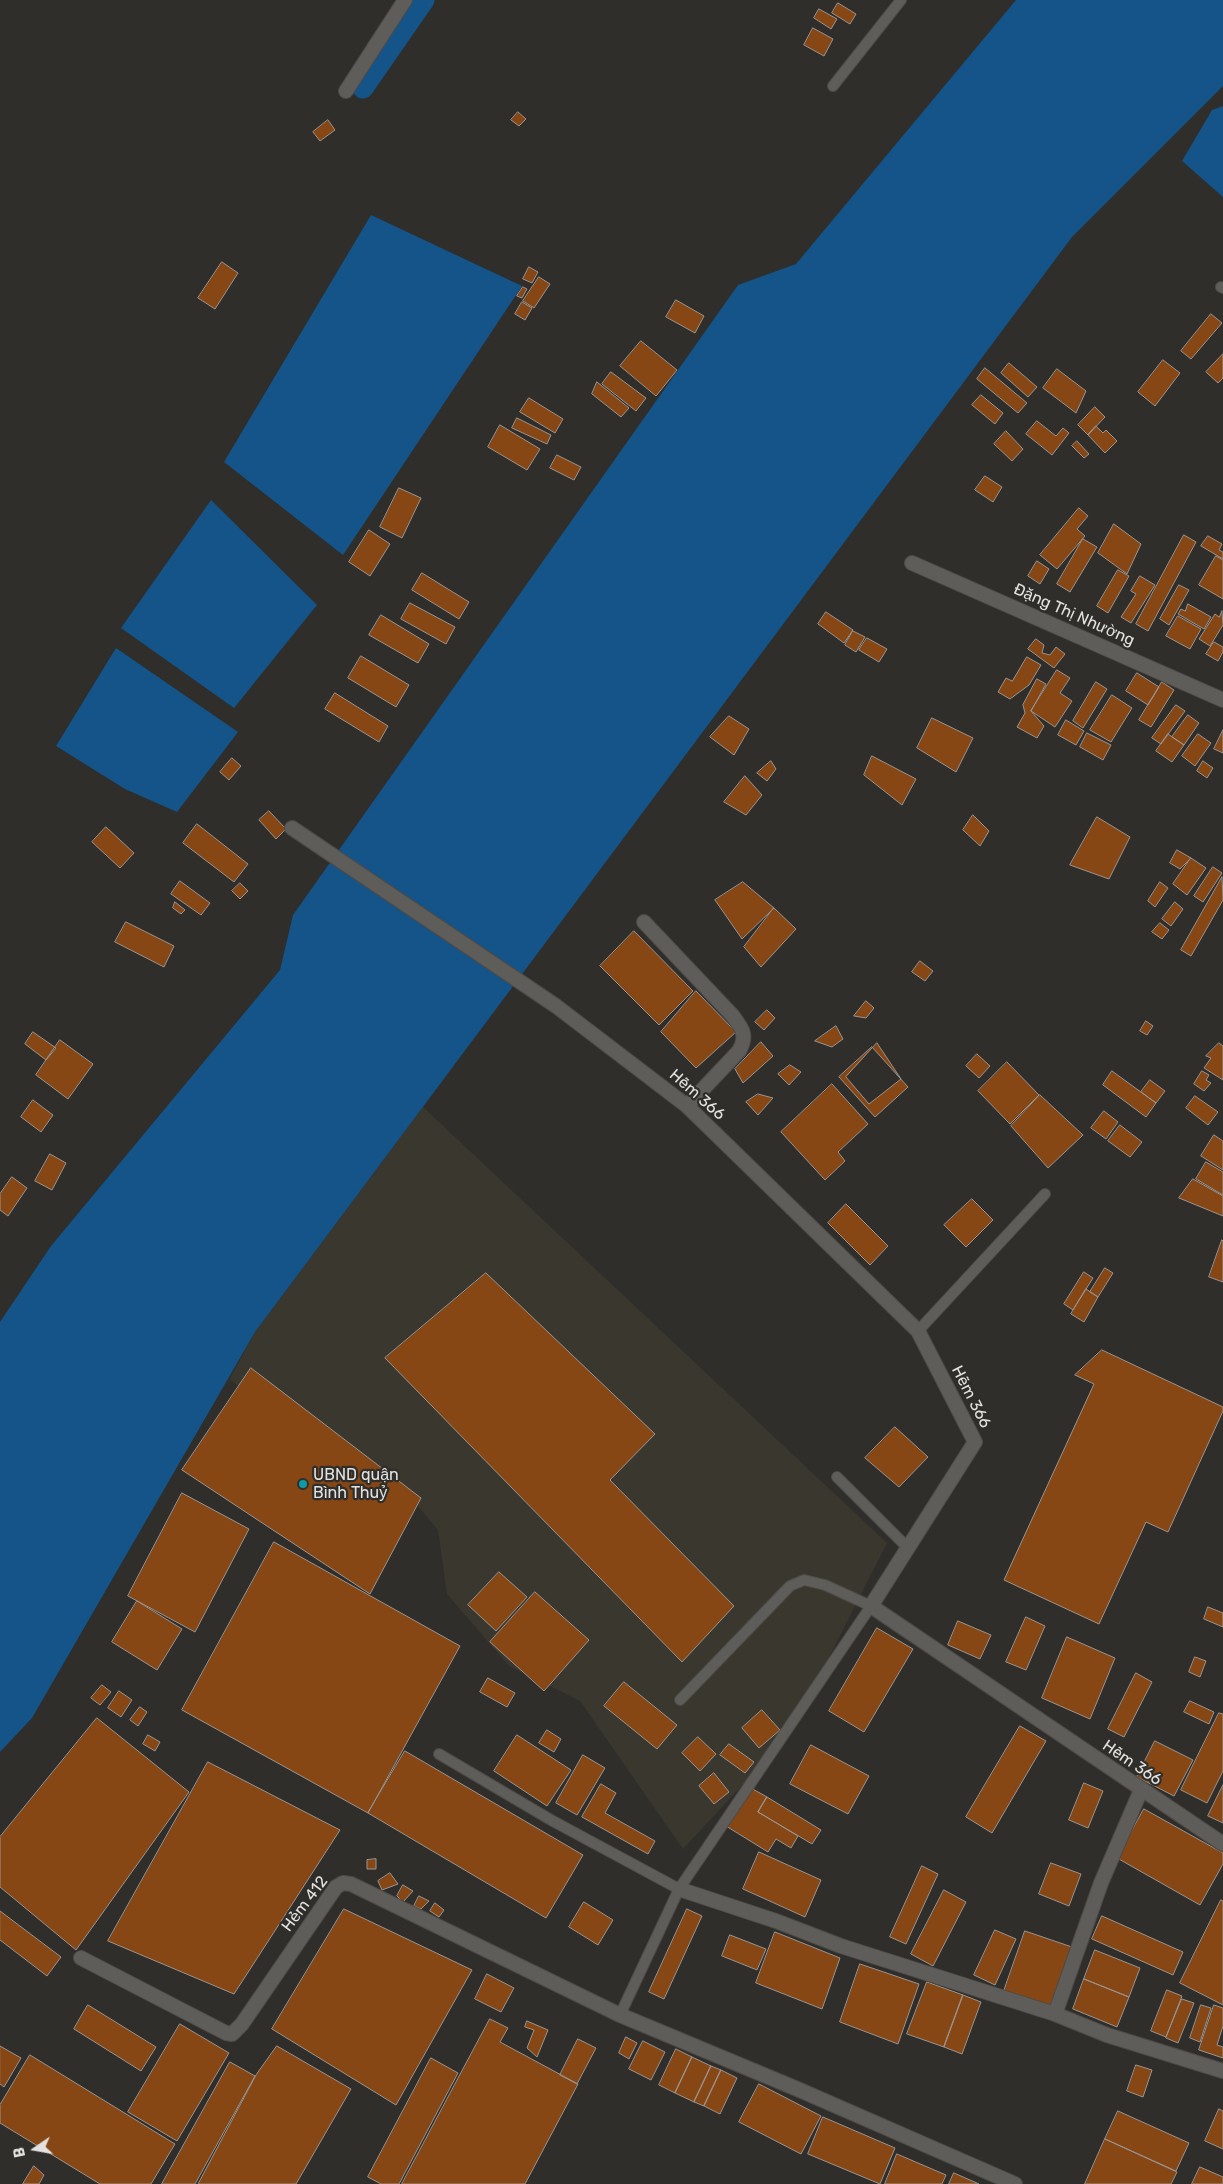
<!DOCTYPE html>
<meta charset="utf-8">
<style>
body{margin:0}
#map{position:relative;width:1223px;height:2184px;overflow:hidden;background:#2f2e2a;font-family:Rubik,sans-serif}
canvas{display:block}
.north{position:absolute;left:10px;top:2124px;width:50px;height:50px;-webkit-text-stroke:4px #2f2e2a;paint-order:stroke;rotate:258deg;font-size:14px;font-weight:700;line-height:20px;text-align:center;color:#e3e2e0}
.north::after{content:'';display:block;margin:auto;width:18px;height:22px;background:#e3e2e0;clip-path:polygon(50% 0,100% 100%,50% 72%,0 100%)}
</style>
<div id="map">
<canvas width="1223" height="2184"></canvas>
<div class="north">B</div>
</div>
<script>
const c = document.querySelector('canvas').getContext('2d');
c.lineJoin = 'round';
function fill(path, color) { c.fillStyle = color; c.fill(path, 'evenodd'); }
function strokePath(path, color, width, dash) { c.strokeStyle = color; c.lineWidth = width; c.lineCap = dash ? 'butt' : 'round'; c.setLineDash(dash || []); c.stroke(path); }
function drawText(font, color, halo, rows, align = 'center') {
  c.font = font + ' Rubik,sans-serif'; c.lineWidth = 4.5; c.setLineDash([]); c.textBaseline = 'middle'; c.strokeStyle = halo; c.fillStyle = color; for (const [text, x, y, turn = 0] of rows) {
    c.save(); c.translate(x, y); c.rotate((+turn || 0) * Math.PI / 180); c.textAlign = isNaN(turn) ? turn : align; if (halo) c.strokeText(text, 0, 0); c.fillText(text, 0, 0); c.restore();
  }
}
const built = new Path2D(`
 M423 1107 887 1543 790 1734 683 1849 580 1701 509 1666 447 1594 438 1530 397 1481 229 1380 255 1332Z`);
const water = new Path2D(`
 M1016 0H1223V86L1072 237 255 1332 32 1718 0 1752V1322L51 1246 280 970 293 915 738 285 796 264Z
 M1223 106V197L1182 161 1212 110Z
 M371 215 522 286 343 555 224 462Z
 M211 500 317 605 234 708 121 628Z
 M116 648 238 732 177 812 125 789 56 746Z`);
const canal = new Path2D(`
 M363 88 424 0`);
const building = new Path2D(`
 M838 3 856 14 850 24 832 13Z
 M819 9 837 19 831 29 814 18Z
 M813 28 833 39 824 56 804 45Z
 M518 112 526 119 519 126 511 120Z
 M328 120 335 130 320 141 313 132Z
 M222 262 238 273 215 309 198 298Z
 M529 267 538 272 532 283 523 279Z
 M539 277 550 284 534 308 523 301Z
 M523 287 527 289 522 298 517 296Z
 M676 300 704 316 695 333 666 317Z
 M522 302 532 308 525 320 515 314Z
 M1211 314 1222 323 1191 359 1181 351Z
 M641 341 677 370 656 396 620 366Z
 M1223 354V378L1218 383 1206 372Z
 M1163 360 1180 373 1155 406 1138 392Z
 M1009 363 1037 387 1028 397 1001 373Z
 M985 368 1027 403 1018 413 977 379Z
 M1057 369 1086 391 1076 413 1043 388Z
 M611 372 646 398 636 411 602 384Z
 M597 382 629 408 621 417 592 394Z
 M981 395 1003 413 995 424 972 405Z
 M529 398 563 419 555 433 520 412Z
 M1095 407 1105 417 1088 435 1078 425Z
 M517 418 551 435 547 444 512 428Z
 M1037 421 1056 436 1063 428 1069 433 1052 455 1026 434Z
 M500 425 540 449 527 470 488 447Z
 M1096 426 1103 433 1106 430 1117 441 1105 453 1088 435Z
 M1006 431 1023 449 1012 461 994 444Z
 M1077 441 1089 454 1084 458 1072 446Z
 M557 455 581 467 574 480 550 468Z
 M985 476 1002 487 993 502 975 490Z
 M399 488 421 498 402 538 380 527Z
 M1079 508 1088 516 1077 529 1085 536 1057 569 1040 555Z
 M1114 524 1141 544 1127 574 1098 553Z
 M369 530 390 544 370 576 349 562Z
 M1184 535 1196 542 1148 631 1136 624Z
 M1208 536 1222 544 1219 550 1223 552V559L1201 546Z
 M1083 539 1097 547 1070 592 1057 584Z
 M1216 556 1223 560V599L1199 585Z
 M1037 561 1049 569 1040 584 1028 576Z
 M1118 570 1129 576 1108 613 1097 606Z
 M422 573 469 602 459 619 412 590Z
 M1140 576 1155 585 1131 623 1121 617 1136 594 1131 591Z
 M1179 585 1189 590 1169 625 1160 619Z
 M410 603 455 627 446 644 401 619Z
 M1188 604 1211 617 1204 629 1178 614 1181 609 1185 611Z
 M1222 611 1223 625 1210 646 1199 639 1215 614 1219 617Z
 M826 612 853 630 844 643 818 624Z
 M381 615 429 644 418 663 369 635Z
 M1178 616 1201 629 1190 649 1166 636Z
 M853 631 865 637 856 652 845 645Z
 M867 638 887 649 879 662 859 650Z
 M1036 639 1044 645 1042 653 1050 655 1056 647 1065 654 1054 668 1028 649Z
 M1214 642 1223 647V652L1218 661 1206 654Z
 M361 656 409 685 396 707 348 678Z
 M1027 657 1041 665 1029 685 1010 699 998 692 1006 678 1012 681Z
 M1057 670 1070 678 1060 693 1072 701 1055 727 1031 711Z
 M1137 673 1159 687 1148 705 1126 691Z
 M1037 679 1046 684 1031 711 1044 726 1037 738 1017 727 1025 713 1023 705Z
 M1096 682 1107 689 1083 728 1073 721Z
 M1162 682 1174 690 1151 727 1139 720Z
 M335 693 388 726 379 742 325 709Z
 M1112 695 1132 708 1111 742 1090 730Z
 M1176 705 1185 711 1161 744 1152 738Z
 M1188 715 1199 723 1184 745 1172 737Z
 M729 716 749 729 734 755 710 737Z
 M932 718 973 738 956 772 917 748Z
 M1066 720 1084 731 1076 745 1058 735Z
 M1223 730V753L1214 749Z
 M1087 733 1111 745 1103 760 1080 747Z
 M1168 734 1184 745 1172 762 1156 751Z
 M1198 734 1211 743 1195 766 1182 756Z
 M872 756 916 779 902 805 864 775Z
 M232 758 241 766 229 780 220 772Z
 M771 761 776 769 767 781 757 773Z
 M1203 761 1213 768 1207 778 1197 771Z
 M745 776 762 795 746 815 724 802Z
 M269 811 286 829 276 839 259 820Z
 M973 815 989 831 980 846 963 830Z
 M1097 817 1130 837 1109 879 1070 865Z
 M197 824 248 864 234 882 183 843Z
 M106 827 134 853 120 868 92 842Z
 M1177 850 1191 858 1180 869 1170 863Z
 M1191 858 1206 868 1187 895 1173 884Z
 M1213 867 1222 873 1203 902 1194 896Z
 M1222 877 1223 900 1191 956 1181 950Z
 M180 881 210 903 201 915 171 894Z
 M743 882 774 908 742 939 715 900Z
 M1160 882 1168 888 1155 907 1148 901Z
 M240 883 248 891 240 899 232 891Z
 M175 902 185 910 181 914 173 908Z
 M1175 902 1183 909 1171 926 1162 919Z
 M774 908 796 929 761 967 744 947Z
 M126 922 174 946 164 967 115 942Z
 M1160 923 1169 930 1162 939 1152 932Z
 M634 931 693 991 659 1025 600 966Z
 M920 961 933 971 925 981 912 972Z
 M696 991 736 1032 696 1068 661 1032Z
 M866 1001 874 1008 866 1018 854 1016Z
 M767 1010 775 1018 764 1030 755 1022Z
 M1146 1021 1153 1026 1147 1035 1140 1031Z
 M836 1026 843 1039 832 1047 815 1041Z
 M33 1032 56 1048 46 1060 25 1044Z
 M60 1040 93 1064 68 1099 36 1075Z
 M761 1042 773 1056 743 1083 735 1069Z
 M877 1043 901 1079 869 1104 846 1077Z
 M1219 1043 1223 1046V1080L1204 1068 1211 1058 1206 1056Z
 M872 1047 908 1087 875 1117 839 1077Z
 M977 1054 990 1066 979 1078 966 1066Z
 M1007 1062 1039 1095 1010 1124 978 1091Z
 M790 1065 801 1072 789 1085 778 1074Z
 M1112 1071 1156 1103 1146 1117 1103 1085Z
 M1202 1071 1209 1075 1206 1080 1211 1083 1204 1091 1194 1084Z
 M1150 1080 1165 1091 1156 1103 1141 1092Z
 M832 1084 868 1124 838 1152 845 1161 825 1180 781 1132Z
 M758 1094 773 1098 758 1115 746 1102Z
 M1040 1095 1083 1135 1048 1168 1011 1126Z
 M1195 1096 1218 1112 1208 1125 1186 1108Z
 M33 1100 53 1115 41 1132 21 1117Z
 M1104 1111 1118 1122 1106 1139 1091 1128Z
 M1120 1125 1142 1142 1130 1157 1108 1141Z
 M1214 1135 1223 1141V1170L1201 1156Z
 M50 1154 66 1163 52 1190 35 1181Z
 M1206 1162 1223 1172V1195L1196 1179Z
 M12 1177 27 1188 8 1216 0 1210V1194Z
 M1193 1179 1223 1196V1216L1179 1198Z
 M972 1199 993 1220 966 1247 944 1225Z
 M846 1204 888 1246 870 1265 828 1223Z
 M1222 1240 1223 1241V1282L1209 1277Z
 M1105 1268 1113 1273 1098 1297 1090 1292Z
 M1084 1272 1093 1278 1073 1310 1064 1304Z
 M486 1273 655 1434 610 1480 734 1606 682 1662 385 1358Z
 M1086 1289 1098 1297 1084 1322 1071 1314Z
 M1102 1350 1223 1407V1411L1168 1532 1146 1522 1099 1624 1004 1580 1094 1384 1075 1375Z
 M251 1368 421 1498 370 1594 182 1470Z
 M895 1427 928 1457 899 1487 865 1458Z
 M182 1493 249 1529 195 1632 128 1596Z
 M274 1542 460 1646 368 1813 182 1710Z
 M499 1572 527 1597 496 1631 468 1605Z
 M535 1592 589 1640 544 1691 490 1642Z
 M137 1601 182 1629 157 1670 112 1642Z
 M1208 1607 1223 1613V1627L1204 1619Z
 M1026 1617 1045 1626 1026 1670 1006 1662Z
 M958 1621 991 1635 980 1659 948 1645Z
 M877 1628 913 1649 864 1732 829 1711Z
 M1067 1637 1115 1658 1090 1719 1042 1698Z
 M1195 1657 1206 1661 1200 1677 1189 1672Z
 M1136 1673 1152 1682 1124 1737 1108 1729Z
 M488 1678 515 1693 507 1707 480 1692Z
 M624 1682 677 1725 657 1749 604 1706Z
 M102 1685 111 1692 100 1705 91 1698Z
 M119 1691 132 1700 121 1717 108 1708Z
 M1190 1701 1214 1712 1209 1724 1184 1712Z
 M140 1707 147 1712 138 1726 130 1720Z
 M762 1710 780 1730 759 1748 742 1728Z
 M1219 1713 1223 1714V1771L1207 1803 1181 1790Z
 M97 1718 189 1792 76 1950 0 1887V1837Z
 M1020 1726 1046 1741 992 1833 966 1817Z
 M547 1730 561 1739 554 1752 539 1743Z
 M148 1735 160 1742 155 1751 143 1744Z
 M517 1735 571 1770 547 1806 494 1771Z
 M698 1737 716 1754 700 1771 682 1753Z
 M1155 1741 1193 1760 1174 1796 1137 1777Z
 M729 1744 754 1762 745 1773 720 1755Z
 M811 1745 869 1776 848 1814 790 1784Z
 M405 1751 583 1855 546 1918 368 1813Z
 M583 1755 605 1768 577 1815 556 1803Z
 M208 1762 340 1830 234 1994 108 1941Z
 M714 1773 729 1792 714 1804 699 1786Z
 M1084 1783 1103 1791 1088 1828 1069 1820Z
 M601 1784 616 1793 605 1813 655 1841 648 1854 582 1817Z
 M1223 1785V1823L1208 1816Z
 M749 1787 767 1797 758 1812 798 1836 791 1848 776 1839 768 1852 726 1826Z
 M767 1797 821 1830 812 1844 758 1812Z
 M1144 1809 1223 1853V1864L1200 1905 1117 1858Z
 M759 1852 821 1880 805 1917 743 1889Z
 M376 1859V1869H367V1860Z
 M1051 1863 1081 1874 1069 1906 1039 1894Z
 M922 1866 938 1874 906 1944 890 1937Z
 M390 1873 398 1884 382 1890 378 1881Z
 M403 1885 413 1891 403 1902 397 1896Z
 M944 1890 966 1902 933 1966 911 1954Z
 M419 1896 429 1901 421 1909 414 1906Z
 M1221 1900 1223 1901V2005L1180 1983Z
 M584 1902 613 1920 598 1945 569 1927Z
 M435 1903 444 1910 439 1917 430 1911Z
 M344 1909 472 1970 396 2105 272 2029Z
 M687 1909 702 1916 664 1999 649 1992Z
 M0 1911 61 1957 47 1976 0 1940Z
 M1102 1916 1183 1952 1173 1975 1092 1939Z
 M995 1930 1016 1939 995 1985 974 1975Z
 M1025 1931 1072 1947 1051 2008 1004 1991Z
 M775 1932 840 1958 822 2009 756 1983Z
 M730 1935 766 1949 757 1970 722 1956Z
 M1095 1950 1140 1968 1129 1997 1084 1979Z
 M860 1964 919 1984 898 2044 840 2022Z
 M487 1974 514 1988 501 2012 475 1999Z
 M1084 1979 1129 1997 1117 2027 1073 2009Z
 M927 1982 963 1995 944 2047 907 2034Z
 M1167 1990 1182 1996 1166 2037 1151 2031Z
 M963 1995 981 2002 962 2054 944 2047Z
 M1182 1999 1194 2003 1178 2043 1166 2038Z
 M88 2005 156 2047 141 2071 74 2029Z
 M1201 2005 1211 2008 1200 2042 1190 2038Z
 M1214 2005 1223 2008V2026L1217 2045 1223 2047V2058L1199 2050Z
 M490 2019 508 2028 500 2042 578 2084 525 2184H402Z
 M527 2021 548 2030 537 2057 527 2048 534 2030 525 2027Z
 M180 2024 229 2053 177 2141 128 2112Z
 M626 2037 637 2043 629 2059 619 2053Z
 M578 2039 596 2048 577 2084 560 2075Z
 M643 2041 665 2052 651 2080 629 2069Z
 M0 2046 21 2058 4 2087 0 2084Z
 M277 2046 351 2089 296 2184H198L256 2075Z
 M676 2049 692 2057 675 2093 659 2085Z
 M30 2055 175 2144 151 2184H100L0 2123V2105Z
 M692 2057 711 2066 694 2102 675 2093Z
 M431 2058 458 2073 399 2184H381L368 2177Z
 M230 2062 255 2076 195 2184H162Z
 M1136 2065 1152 2070 1143 2097 1127 2091Z
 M711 2066 721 2070 704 2106 694 2102Z
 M721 2070 737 2078 720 2114 704 2106Z
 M759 2084 821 2116 801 2154 739 2122Z
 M1219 2109 1223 2111V2149L1205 2141Z
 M1118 2111 1189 2143 1176 2171 1105 2139Z
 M823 2117 895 2148 880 2184 808 2154Z
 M1105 2139 1177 2172 1171 2184H1085Z
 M897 2154 946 2175 942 2184H885Z
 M34 2166 44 2175 39 2184H23Z
 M1200 2167 1223 2177V2184H1192Z
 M954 2173 979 2184H949Z`);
const service = new Path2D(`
 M833 86 901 0
 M1221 287 1223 288
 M918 1331 1045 1194
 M837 1477 908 1548
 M439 1754 551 1820 679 1889 620 2015
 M679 1889 871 1606 825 1585 804 1580 790 1586 680 1700`);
const minor = new Path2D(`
 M346 91 405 0
 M912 563 1223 700
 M292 828 556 1006 687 1106 918 1331 975 1442 871 1606 1223 1844
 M644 922 732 1015C742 1028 748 1035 739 1051L687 1106
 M679 1889 776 1921 841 1946 1055 2014 1107 2035 1223 2071
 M81 1958 226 2033 232 2034 242 2024 336 1887 343 1883 351 1884 620 2015 795 2088 1015 2184
 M1055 2014 1101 1883 1141 1790`);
const markers = [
 [303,1484,5,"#0f9aa8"]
];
const streetNames = [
 ["Đặng Thị Nhường",1074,615,24],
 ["Hẽm 366",697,1095,41],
 ["Hẽm 366",971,1397,63],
 ["Hẽm 366",1132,1763,34],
 ["Hẻm 412",305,1904,-53]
];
const poiNames = [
 ["UBND quận",313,1475],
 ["Bình Thuỷ",313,1493]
];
fill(built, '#39372e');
fill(water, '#145489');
strokePath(canal, '#145489', 21);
fill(building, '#874714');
strokePath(building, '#999492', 1);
strokePath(service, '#4c4b48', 12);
strokePath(minor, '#4c4b48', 16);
strokePath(service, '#5e5d59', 10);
strokePath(minor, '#5e5d59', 14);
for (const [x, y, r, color] of markers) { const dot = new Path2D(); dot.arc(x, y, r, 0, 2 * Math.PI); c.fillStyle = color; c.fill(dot); strokePath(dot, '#2f2e2a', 2); }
drawText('16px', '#e3e2e0', '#2f2e2a', streetNames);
drawText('16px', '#e3e2e0', '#2f2e2a', poiNames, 'left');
</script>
